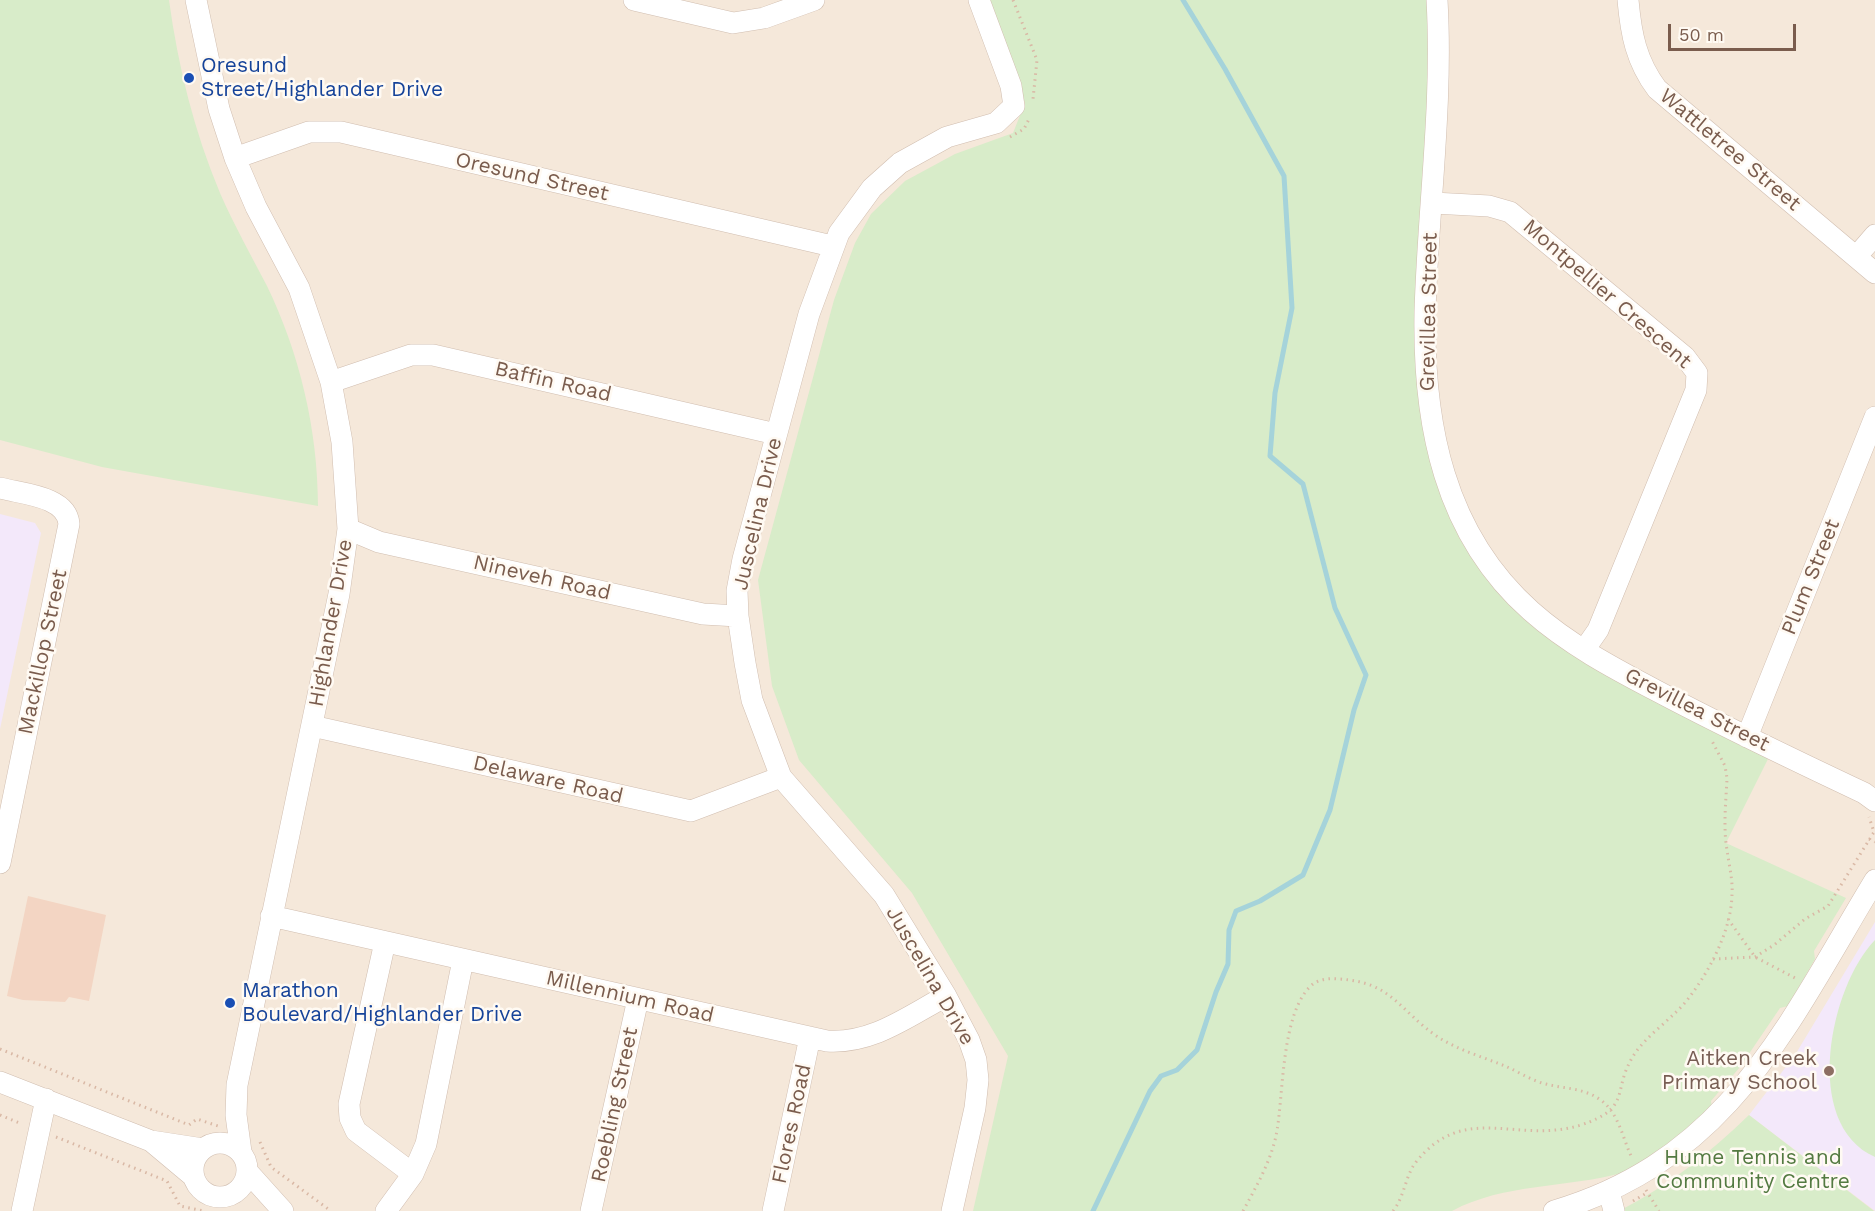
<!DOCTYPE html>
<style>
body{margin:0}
#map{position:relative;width:1875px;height:1211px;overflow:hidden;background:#fdf6ec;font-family:"Work Sans",sans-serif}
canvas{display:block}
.scale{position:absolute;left:1668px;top:24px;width:128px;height:27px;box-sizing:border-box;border:3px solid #7a5c4d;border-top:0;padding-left:8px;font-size:18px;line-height:21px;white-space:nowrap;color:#7a5c4d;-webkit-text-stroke:4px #fffaf3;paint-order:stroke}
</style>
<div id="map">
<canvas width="1875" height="1211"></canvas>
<div class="scale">50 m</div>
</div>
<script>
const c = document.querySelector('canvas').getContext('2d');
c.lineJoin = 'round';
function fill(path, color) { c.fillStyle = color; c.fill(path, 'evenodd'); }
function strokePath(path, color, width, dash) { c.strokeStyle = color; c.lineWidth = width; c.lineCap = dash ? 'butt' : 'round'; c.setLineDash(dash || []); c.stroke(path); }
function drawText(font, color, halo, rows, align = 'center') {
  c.font = font + ' "Work Sans",sans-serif'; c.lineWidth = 5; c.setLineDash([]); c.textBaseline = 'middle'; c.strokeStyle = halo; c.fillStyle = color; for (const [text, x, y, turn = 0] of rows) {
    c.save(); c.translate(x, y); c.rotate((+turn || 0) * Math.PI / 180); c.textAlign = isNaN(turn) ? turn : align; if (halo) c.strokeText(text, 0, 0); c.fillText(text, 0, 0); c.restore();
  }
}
const residential = new Path2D(`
 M0 0H1875V1211H0Z`);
const education = new Path2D(`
 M0 514 35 523 41 533 0 729Z
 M1875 922V1211L1749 1115 1795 1055Z`);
const green = new Path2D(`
 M0 0H169C178 66 194 131 220 193 234 225 251 255 267 286 300 354 318 431 318 506L102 467 0 440Z
 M987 0H1433L1423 411 1495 581 1663 703 1768 759 1726 843 1846 898 1814 951 1815 959 1788 1006 1780 1008 1740 1067 1711 1101 1712 1108C1691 1126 1647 1166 1622 1173 1567 1188 1504 1183 1452 1211H973L1008 1056 912 893 799 760 772 686 758 580 834 300 855 243 871 214 905 181 955 154 1013 133 1025 103Z
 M1875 940V1157C1801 1124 1830 986 1875 940Z
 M1749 1115 1874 1211H1619C1668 1186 1710 1153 1749 1115Z`);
const stream = new Path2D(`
 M1093 1211 1150 1091 1161 1076 1177 1070 1197 1050 1216 992 1228 964 1229 930 1236 911 1260 901 1303 875 1330 810 1354 710 1366 675 1335 608 1303 484 1270 456 1275 393 1292 308 1284 176 1225 69 1183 0`);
const building = new Path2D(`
 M28 896 106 915 89 1001 69 997 65 1002 23 1000 7 996Z`);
const path = new Path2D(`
 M1013 0 1037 60 1033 99
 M1010 137 1024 129 1030 117
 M1869 839 1875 842
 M1728 919 1755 957 1797 979
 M1713 959 1755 957 1774 945 1805 919 1828 906 1874 832 1869 817
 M0 1049 189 1125 197 1119 218 1126
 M0 1115 22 1124
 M56 1137 167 1181 180 1206 204 1211
 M260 1142 271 1167 331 1211
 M1646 1190 1659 1211
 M1633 1201 1645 1194
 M1243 1211C1256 1187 1270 1163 1276 1136 1284 1098 1280 1011 1313 984 1320 979 1330 978 1339 979 1393 982 1399 1011 1438 1037 1458 1050 1483 1057 1505 1066 1517 1071 1529 1079 1542 1083 1562 1089 1584 1087 1602 1101 1618 1113 1623 1138 1631 1156
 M1393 1211C1405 1196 1405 1176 1416 1162 1465 1101 1517 1145 1581 1125 1632 1108 1612 1092 1632 1058 1646 1034 1675 1018 1691 995 1711 968 1731 930 1732 895 1733 880 1729 865 1727 850 1723 827 1726 801 1727 778L1725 766 1712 741`);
const minor = new Path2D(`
 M196 0 219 109 235 158 256 207 299 288 331 382 342 442 348 529 339 594 237 1085 236 1115 241 1152
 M634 0 733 23 764 18 814 0
 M1437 0C1443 105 1428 208 1425 312 1423 424 1444 534 1531 611 1568 644 1613 668 1657 691 1725 727 1794 760 1864 793L1875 801
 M1628 0C1631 34 1636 61 1657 89L1875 273
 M235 158 309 132H341L832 246
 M1433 203 1489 206 1510 212 1685 357 1697 373 1696 390 1598 630 1584 650
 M1856 257 1875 235
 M331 382 411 355H433L776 434
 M0 488C22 494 67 496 69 524L0 863
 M348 529 379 542 703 614 738 616
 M312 726 691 811 781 777
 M1747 737 1875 417
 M271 916 827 1041C872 1044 907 1017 946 996
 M385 942 349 1104 350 1118 356 1131 413 1174
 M0 1082 151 1141 203 1149
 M151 1141 194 1177
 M193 1170a27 27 0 1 1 54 0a27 27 0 1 1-54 0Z
 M247 1171 283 1211
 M1609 1191 1614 1211
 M22 1211 46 1099
 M386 1211 413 1174 426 1144 463 960
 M591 1211 638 999
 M773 1211 810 1037
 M952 1211 975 1108 978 1080 976 1060 969 1040 946 996 884 895 781 777 752 700 745 663 738 616 737 591 743 559 809 314 839 233 872 188 900 163 947 137 996 123 1014 106 1011 86 979 0
 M1554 1211C1730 1159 1787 1025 1875 880`);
const markers = [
 [189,78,6,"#1a4fb4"],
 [230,1003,6,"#1a4fb4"],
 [1829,1071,6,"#8d6e63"]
];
const transitNames = [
 ["Oresund",201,66],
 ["Street/Highlander Drive",201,90],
 ["Marathon",242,991],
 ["Boulevard/Highlander Drive",242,1015]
];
const streetNames = [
 ["Wattletree Street",1730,150,40],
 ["Oresund Street",532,177,13],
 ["Montpellier Crescent",1607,294,41],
 ["Grevillea Street",1429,312,-89],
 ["Baffin Road",553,382,13],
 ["Juscelina Drive",758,514,-77],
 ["Plum Street",1811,577,-68],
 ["Nineveh Road",542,578,13],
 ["Highlander Drive",331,623,-80],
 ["Mackillop Street",43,652,-78],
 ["Grevillea Street",1697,710,27],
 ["Delaware Road",548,780,13],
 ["Juscelina Drive",930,976,60],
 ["Millennium Road",630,997,13],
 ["Roebling Street",615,1105,-78],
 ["Flores Road",792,1124,-78]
];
const educationNames = [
 ["Aitken Creek",1817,1059],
 ["Primary School",1817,1083]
];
const parkNames = [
 ["Hume Tennis and",1753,1158],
 ["Community Centre",1753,1182]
];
fill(residential, '#f5e8da');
fill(education, '#f3e8fa');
fill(green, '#d8ecc9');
strokePath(stream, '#a5d3da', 5);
fill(building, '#f3d5c3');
strokePath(minor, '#d1beb0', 22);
strokePath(path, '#d9b8a5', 3, [1.5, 4.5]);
strokePath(minor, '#fff', 21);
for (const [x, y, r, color] of markers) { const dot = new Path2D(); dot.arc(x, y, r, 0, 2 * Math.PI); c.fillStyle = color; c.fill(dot); strokePath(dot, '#fffaf3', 2); }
drawText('21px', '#164399', '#fffaf3', transitNames, 'left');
drawText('21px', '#7a5c4d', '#fffaf3', streetNames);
drawText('21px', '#785e54', '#fffaf3', educationNames, 'right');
drawText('21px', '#537a41', '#fffaf3', parkNames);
</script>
